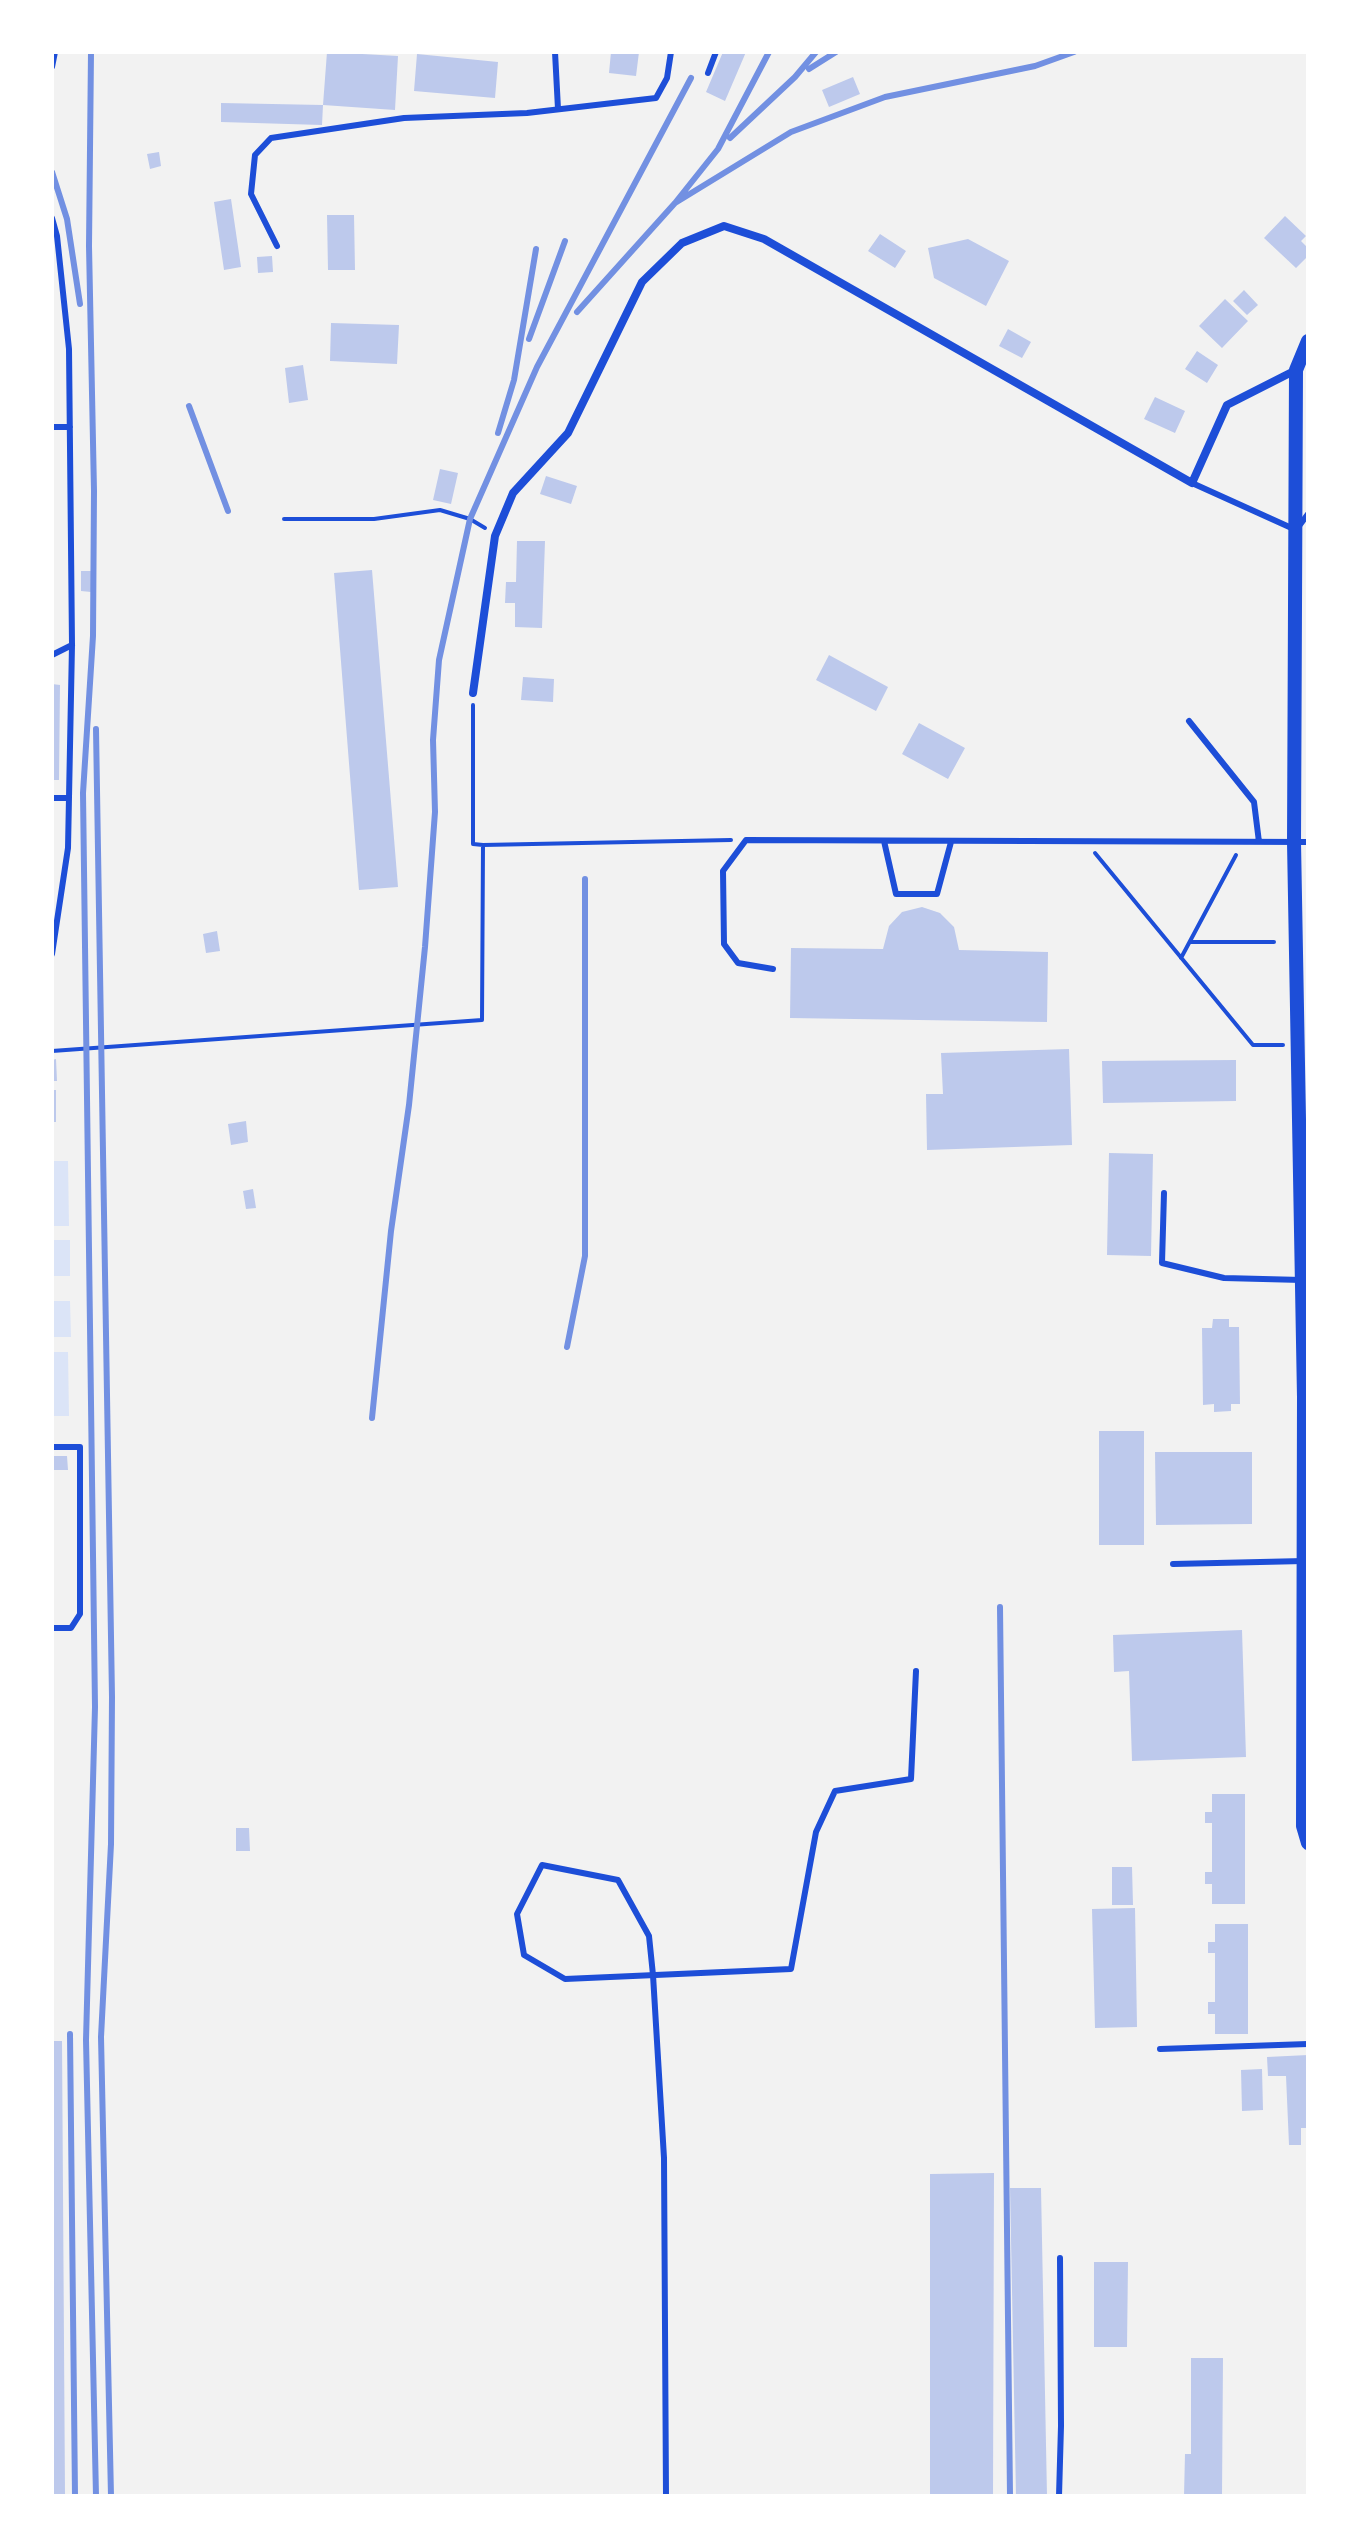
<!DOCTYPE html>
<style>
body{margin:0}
#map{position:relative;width:1360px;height:2548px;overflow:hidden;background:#f2f2f2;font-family:Lato,sans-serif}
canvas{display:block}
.frame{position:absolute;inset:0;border:54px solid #fff;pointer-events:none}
</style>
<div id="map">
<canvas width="1360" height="2548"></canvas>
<div class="frame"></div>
</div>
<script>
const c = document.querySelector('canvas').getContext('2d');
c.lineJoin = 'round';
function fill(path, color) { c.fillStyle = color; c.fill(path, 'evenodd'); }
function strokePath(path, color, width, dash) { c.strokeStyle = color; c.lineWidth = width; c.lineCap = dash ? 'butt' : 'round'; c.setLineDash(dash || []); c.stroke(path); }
const green = new Path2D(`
 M52 1161H68L69 1226H52Z
 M52 1240H70V1276H52Z
 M52 1301H70L71 1337H52Z
 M52 1352H68L69 1416H52Z`);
const building = new Path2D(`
 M327 52 398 56 395 110 323 105 322 125 221 122V103L323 105Z
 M611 52H639L636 76 609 73Z
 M723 52H746L725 101 706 92Z
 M417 54 498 62 495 98 414 91Z
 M853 77 860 94 829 107 822 90Z
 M159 152 161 166 150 169 147 154Z
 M231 199 241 267 224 270 214 202Z
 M327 215H354L355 270H328Z
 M1285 216 1306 236 1301 241 1308 248V256L1296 268 1264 238Z
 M880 234 906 251 895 268 868 251Z
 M968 239 1009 261 986 306 934 278 928 248Z
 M272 256 273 272 258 273 257 257Z
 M1244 290 1258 305 1247 315 1233 301Z
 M1225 299 1248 321 1222 348 1199 326Z
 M331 323 399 325 397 364 330 361Z
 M1008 329 1031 342 1022 358 999 346Z
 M1197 351 1218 365 1207 383 1185 369Z
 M303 365 308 400 289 403 285 368Z
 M1155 397 1185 411 1175 433 1144 419Z
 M440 469 458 473 451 504 433 500Z
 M546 476 577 486 571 504 540 494Z
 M517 541H545L542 628 515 627V603H505L506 582H516Z
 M372 570 398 887 359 890 334 573Z
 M81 571H91V592L81 591Z
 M829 655 888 687 876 711 816 680Z
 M523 677 554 679 553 702 521 700Z
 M52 684 60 685 59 780H52Z
 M919 723 965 748 948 779 902 754Z
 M922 907 940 913 954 927 959 950 1048 952 1047 1022 790 1018 791 948 883 949 889 926 902 912Z
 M217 931 220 951 206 953 203 934Z
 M1069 1049 1072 1145 927 1150 926 1094H943L941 1053Z
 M56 1059 57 1081H52V1060Z
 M1236 1060V1101L1103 1103 1102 1061Z
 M52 1090H56V1122H52Z
 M246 1121 248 1142 231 1145 228 1124Z
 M1109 1153 1153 1154 1151 1256 1107 1255Z
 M253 1189 256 1208 246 1209 243 1191Z
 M1213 1319H1229V1327H1239L1240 1404H1231V1411L1214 1412V1404L1203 1405 1202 1328H1212Z
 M1099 1431H1144V1545H1099Z
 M1155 1452H1252V1524L1156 1525Z
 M52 1456H67L68 1470H52Z
 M1242 1630 1246 1757 1132 1761 1129 1671 1114 1672 1113 1635Z
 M1212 1794H1245V1904H1212V1884H1205V1872H1212V1823H1205V1812H1212Z
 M236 1828H249L250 1851H236Z
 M1112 1867H1132L1133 1905H1112Z
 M1135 1908 1137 2027 1095 2028 1092 1909Z
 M1215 1924H1248V2034H1215V2014H1208V2002H1215V1953H1208V1942H1215Z
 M52 2041H62L65 2496H52Z
 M1308 2055V2128H1301V2145H1289L1286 2076H1268L1267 2057Z
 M1262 2069 1263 2110 1242 2111 1241 2070Z
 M994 2173 993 2496H930V2174Z
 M1010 2188H1041L1047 2496H1016Z
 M1094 2262H1128L1127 2347H1094Z
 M1191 2358H1223L1222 2496H1184L1185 2454H1191Z`);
const path = new Path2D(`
 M284 519H374L440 510 470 519 485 528
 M473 705V844L483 845
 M1095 853 1253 1045H1283
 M1190 942H1274
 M1181 958 1236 855
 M52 1051 482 1020 483 845 731 840`);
const service = new Path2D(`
 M555 52 558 109
 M52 67 55 52
 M708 73 716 52
 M52 218 57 236 69 349 72 645 68 848 52 954
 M277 246 251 194 255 155 271 138 404 118 527 113 656 98 667 78 671 52
 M52 427H70
 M1192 483 1296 530 1308 514
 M52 655 72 645
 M1189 721 1254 802 1259 842
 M52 798H69
 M884 841 896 894H937L951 842
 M773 969 738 963 724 944 723 871 746 840 1308 842
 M1164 1193 1162 1263 1224 1278 1302 1280
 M52 1447H80V1614L71 1628H52
 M1173 1564 1304 1561
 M1160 2049 1308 2044
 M666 2496 664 2158 653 1975 649 1936 618 1880 542 1865 517 1914 524 1955 565 1979 791 1969 816 1832 835 1791 911 1779 916 1671
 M1059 2496 1061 2426 1060 2258`);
const minor = new Path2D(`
 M473 693 495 536 513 493 568 433 642 282 682 243 724 226 764 239 1192 483 1227 405 1296 370`);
const tertiary = new Path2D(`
 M1308 341 1296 370 1294 842 1304 1397 1303 1826 1308 1843`);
const rail = new Path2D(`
 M91 52 89 246 94 491 93 636 83 793 95 1707 86 2040 96 2496
 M809 69 836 52
 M730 138 795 77 816 52
 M52 172 67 219 80 304
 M675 203 791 132 885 97 1035 66 1074 52
 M577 312 675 203 718 149 769 52
 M529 339 565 241
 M189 406 228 511
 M498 433 514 380 536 249
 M96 729 112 1697 111 1844 101 2037 111 2496
 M567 1347 585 1256V879
 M372 1418 391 1231 409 1105 425 947 435 812 433 740 439 660 470 519 537 367 691 78
 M1000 1607 1010 2496
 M70 2034 75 2496`);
fill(green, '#dbe4f7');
fill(building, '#bdc9ec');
strokePath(path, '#1d4ed8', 4);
strokePath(service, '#1d4ed8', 6);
strokePath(minor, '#1d4ed8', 8);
strokePath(tertiary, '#1d4ed8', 14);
strokePath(rail, '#7290e2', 6);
</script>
